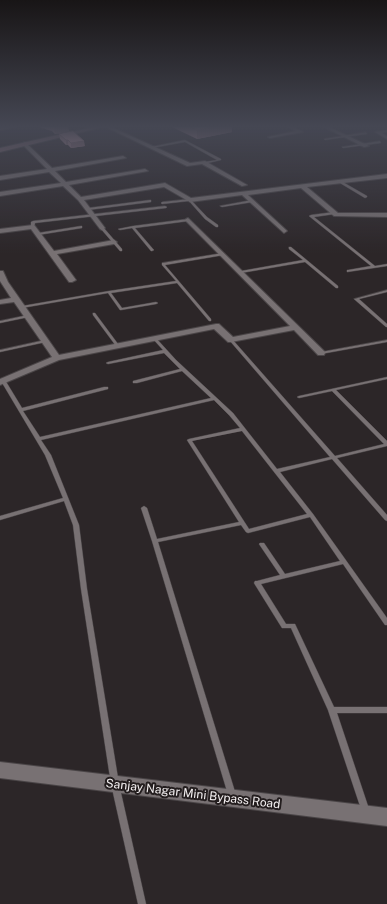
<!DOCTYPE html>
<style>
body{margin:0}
canvas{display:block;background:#2c2628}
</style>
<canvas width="387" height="904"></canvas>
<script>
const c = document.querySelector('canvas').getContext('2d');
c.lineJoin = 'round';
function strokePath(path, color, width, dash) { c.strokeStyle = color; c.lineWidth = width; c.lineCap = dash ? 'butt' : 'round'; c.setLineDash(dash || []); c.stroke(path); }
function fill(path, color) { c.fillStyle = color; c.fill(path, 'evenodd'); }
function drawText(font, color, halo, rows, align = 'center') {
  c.font = font + ' "Public Sans",sans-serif'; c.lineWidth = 4; c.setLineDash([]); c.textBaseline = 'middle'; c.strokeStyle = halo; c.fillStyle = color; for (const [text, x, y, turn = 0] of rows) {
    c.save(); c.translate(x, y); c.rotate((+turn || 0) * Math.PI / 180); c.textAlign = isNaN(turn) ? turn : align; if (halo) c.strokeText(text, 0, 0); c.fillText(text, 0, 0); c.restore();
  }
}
const service = new Path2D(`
 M366 132 367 134 325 140 324 139Z
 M185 140 221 159V160L204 164V162L217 160 185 142 152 148 151 147Z
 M380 141 381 143 343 148 342 147Z
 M341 181 367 196V197L365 198 340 183V181Z
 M190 199 207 217 218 225V227H216L205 219 189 201 162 204 161 203 162 202Z
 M150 200H151V202L88 210 86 209 88 208Z
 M252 200H253V202L222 207 220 206Z
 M165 206 167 207 166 208 35 223 34 228 31 227V222L33 221Z
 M334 212H335V214L314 217 375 266 387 264V266L347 272V270H348L371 266 309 216 311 215Z
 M188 219 190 220 189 221 135 228 153 249 154 250 152 251H151L132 228 120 230 118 229 133 226Z
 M81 226H82V228L38 235 36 234 38 233Z
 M101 227H103L122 249V251H120L101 229Z
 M289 247H291L338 286V288H336L305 262 241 273 239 272 241 271 303 260 289 249Z
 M223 253H224V255L165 265 211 319V321H209L177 283 111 293 122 308 156 302 158 303 156 304 121 310H120L108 293 22 308 20 307 22 306 109 291 176 281 162 265V263Z
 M387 290V292L359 299 387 324V327H386L354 299Z
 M93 313H95L118 344V346H116L93 315Z
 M28 315H29V317L0 323V321Z
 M153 337H155L176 360 233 413 277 469 330 457 230 341V339H232L335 456 384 444 332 391 299 398 297 397 299 396 387 377V379L336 390 387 441V446L337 458 387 515V521L385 520 332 459 280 472 313 514 387 618V625H385L343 564 261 584 286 624H295L334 707H387V713H337L370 812 369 815 366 816 363 815 328 710 291 628H282L254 583 255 581H257L280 575 259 544 260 543H264L285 574 340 561 310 517 248 533 246 532 241 525 158 542 236 795 235 798 232 799 229 798 152 541 141 508 144 506 147 508 157 539 239 522 187 440 189 439 240 428 229 415 214 400 41 440 51 455 79 525 87 589 119 784 146 904H138L111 784 81 589 73 525 64 501 0 520V516L63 498 45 455 1 381V380H5L22 408 104 387H108V389L23 411 40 437 211 398 182 371 137 383H133V381L180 369 164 353 108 364 106 363 108 362 163 350 153 339ZM242 431 307 514 249 529 192 441Z
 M45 340 47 341 46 342 0 352V350Z
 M387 340V342L321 354 319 353 321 352Z`);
const minor = new Path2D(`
 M15 127 0 130V128Z
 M106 127H111L190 163 205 161 247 185 242 186 202 164 187 166Z
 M288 127H293L303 132 270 138 268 137 296 131Z
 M324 127H329L369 146 364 147Z
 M387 130V132L382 133 387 136V139L375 132Z
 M25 142 52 168 123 156 126 158 55 171 66 182 145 169 148 171 69 185 81 197 165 183 191 198 387 174V178L307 187 338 213H387V217L334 216 301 188 248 195 286 230 287 231 284 233 242 195 190 202 164 187 84 200 105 228 102 230 100 229 78 200 63 186 0 196V192L61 183 49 172 0 180V176L47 169 23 145V143Z
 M188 218 324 351 325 353 324 355H318L294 330 231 342H228L214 329 59 360 0 385V379L52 357 14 302 0 304V300L11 298 0 281V271H3L8 282 59 355 216 324H219L233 337 290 326 186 221V219Z
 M33 225 35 226 54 251 114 240 117 242 114 244 57 254 76 280 72 282H69L31 229 0 233V229Z`);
const tertiary = new Path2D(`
 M0 762 387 808V826L0 778Z`);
const secondary = new Path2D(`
 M93 127H103L0 152V148Z`);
const wall = new Path2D(`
 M39 127H68L69 131 55 134 52 131Z
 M172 127H232V132L197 139Z
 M59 134 85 146 71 148 68 145H66L60 139Z`);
const shadedWall = new Path2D(`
 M54 127H68L69 131 55 134Z
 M214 127H232V132L197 139V130Z
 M66 140H68V145H66Z
 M84 141 85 146 71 148V143Z`);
const building = new Path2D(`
 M190 127H214L197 130Z
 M73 131 84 141 71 143 68 140H66L59 134Z`);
const nearStreetnames = [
 ["Sanjay Nagar Mini Bypass Road",193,794,7]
];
strokePath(service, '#4a4547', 1);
strokePath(minor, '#4a4547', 2);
strokePath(tertiary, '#4a4547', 2);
strokePath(secondary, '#4a4547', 2);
fill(service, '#787173');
fill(minor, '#787173');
fill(tertiary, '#787173');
fill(secondary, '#8b6e78');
fill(wall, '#d8a5b5');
fill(shadedWall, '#b08693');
fill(building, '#fbc0d2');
strokePath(building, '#b08693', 1);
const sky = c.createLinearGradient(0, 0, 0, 253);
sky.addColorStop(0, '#181516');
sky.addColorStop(0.5, '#454753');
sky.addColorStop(1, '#45475300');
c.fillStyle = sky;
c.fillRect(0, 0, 387, 253);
drawText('12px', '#f3eff0', '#231d1e', nearStreetnames);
</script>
